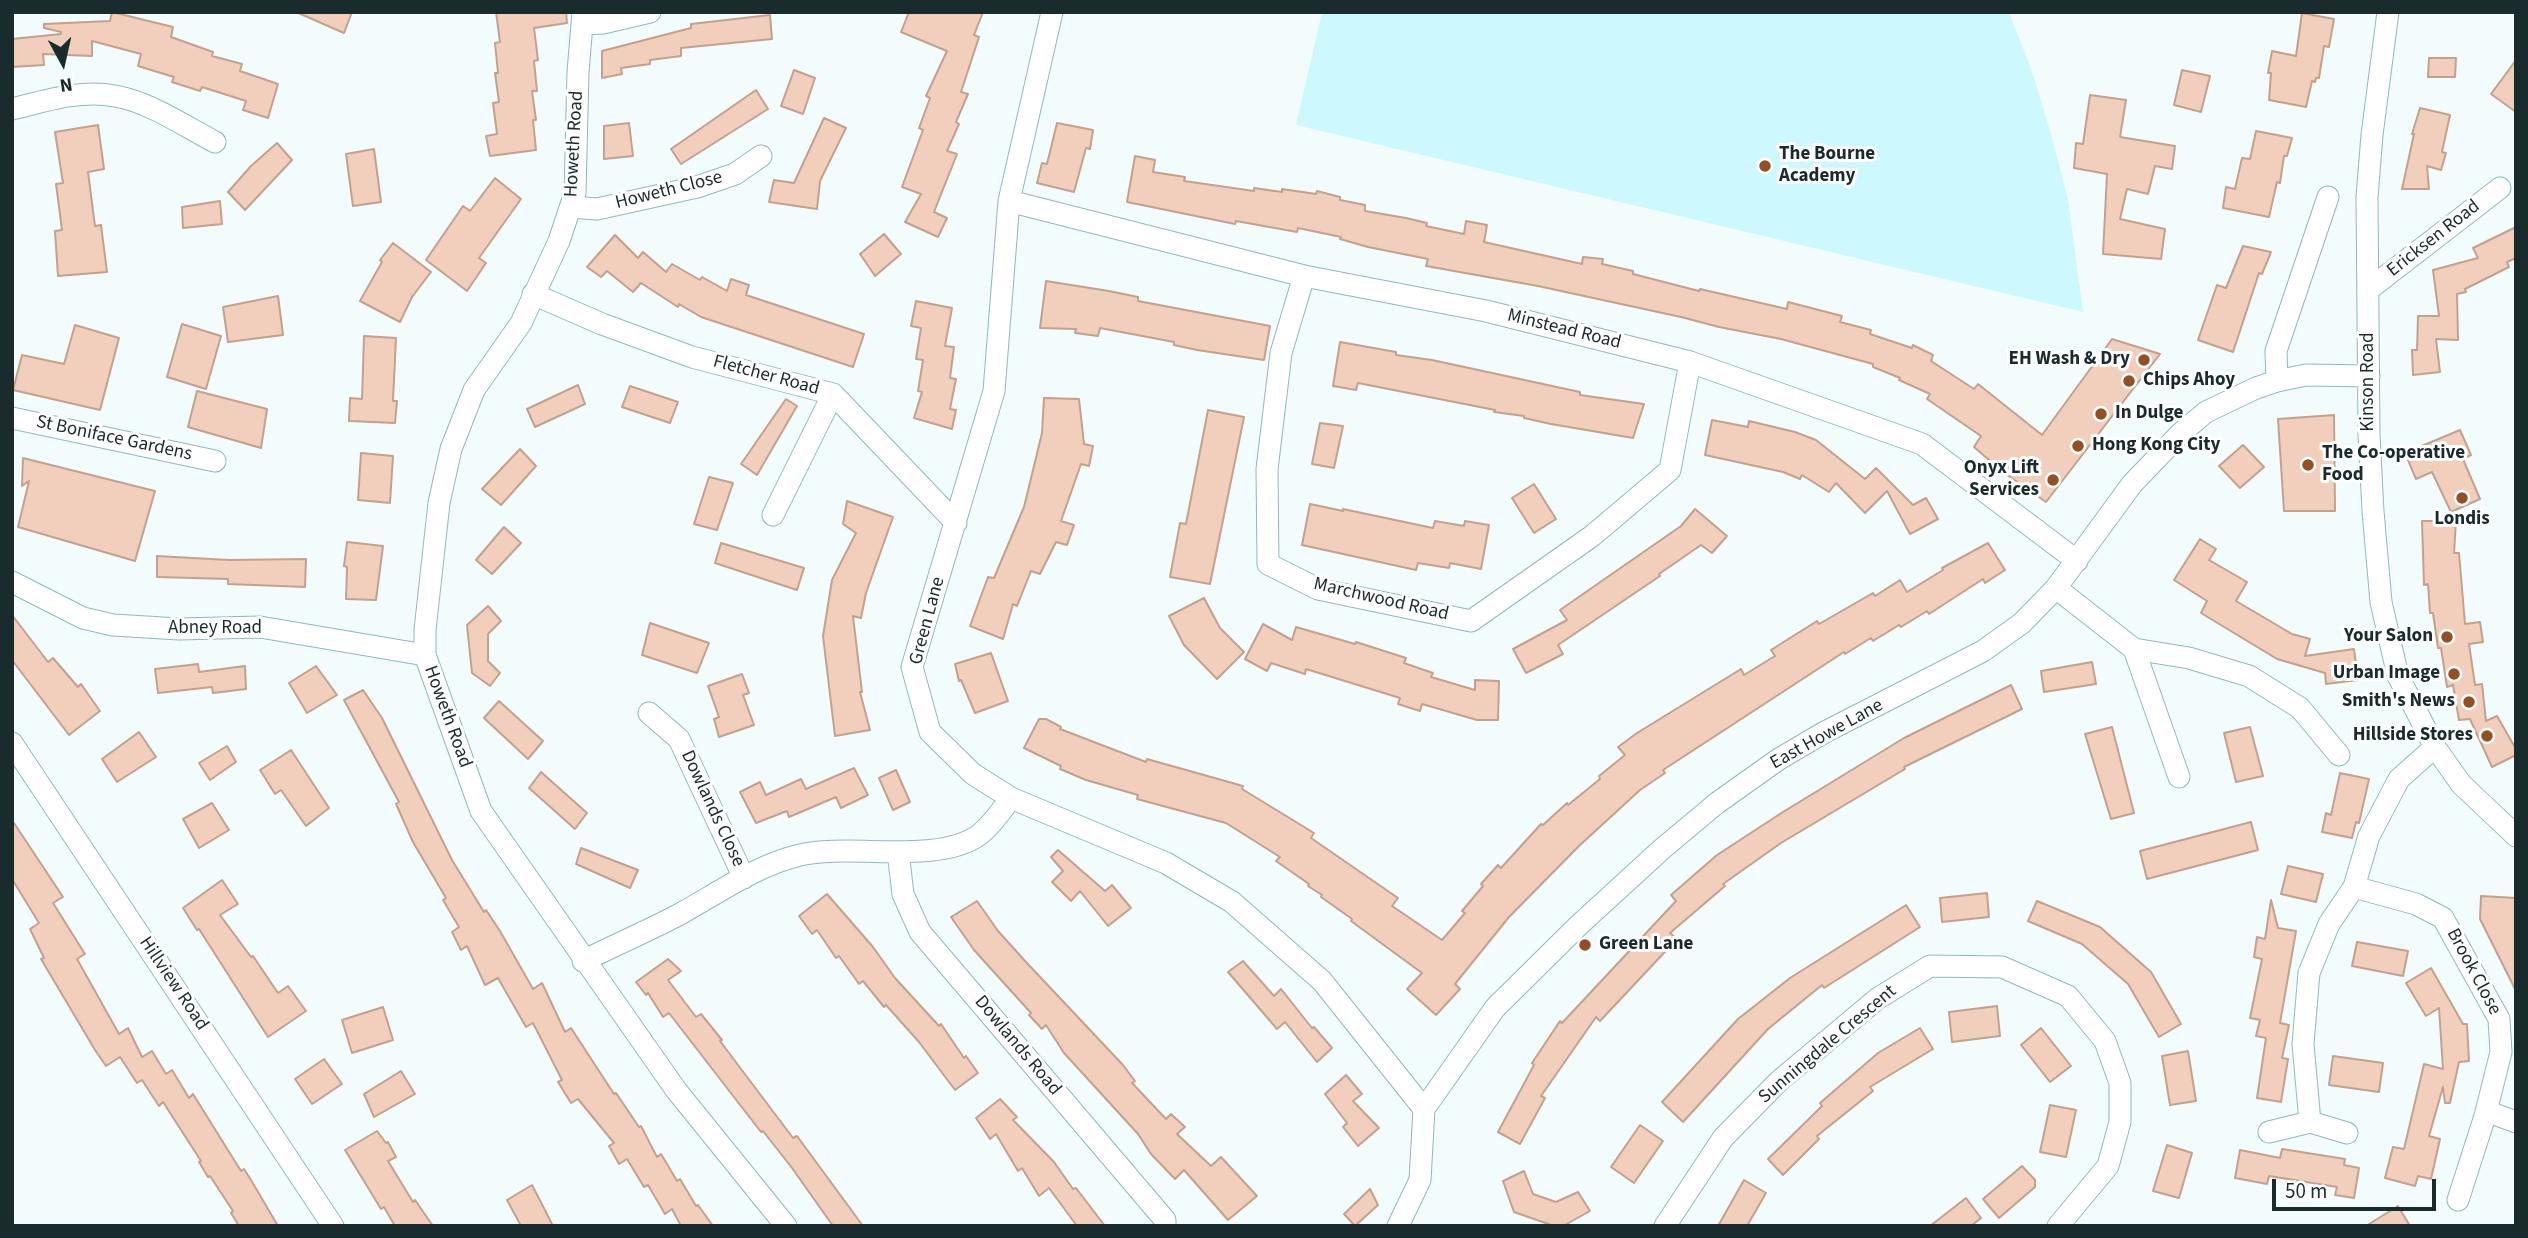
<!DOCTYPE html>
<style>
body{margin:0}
#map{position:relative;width:2528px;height:1238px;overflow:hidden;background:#f3fcfd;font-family:"Source Sans 3",sans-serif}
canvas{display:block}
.frame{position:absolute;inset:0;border:14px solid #1a2b2d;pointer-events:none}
.north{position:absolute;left:28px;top:28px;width:70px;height:70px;-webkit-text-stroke:5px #fff;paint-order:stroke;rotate:172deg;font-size:19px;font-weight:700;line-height:28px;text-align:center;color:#1a2b2d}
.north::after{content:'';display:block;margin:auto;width:24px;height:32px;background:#1a2b2d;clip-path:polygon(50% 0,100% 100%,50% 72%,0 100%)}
.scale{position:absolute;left:2272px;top:1179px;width:164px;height:32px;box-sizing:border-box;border:4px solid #1a2b2d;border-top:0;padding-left:9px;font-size:21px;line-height:24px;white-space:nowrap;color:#1a2b2d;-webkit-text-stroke:5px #fff;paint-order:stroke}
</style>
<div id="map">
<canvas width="2528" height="1238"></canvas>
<div class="frame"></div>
<div class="north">N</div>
<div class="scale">50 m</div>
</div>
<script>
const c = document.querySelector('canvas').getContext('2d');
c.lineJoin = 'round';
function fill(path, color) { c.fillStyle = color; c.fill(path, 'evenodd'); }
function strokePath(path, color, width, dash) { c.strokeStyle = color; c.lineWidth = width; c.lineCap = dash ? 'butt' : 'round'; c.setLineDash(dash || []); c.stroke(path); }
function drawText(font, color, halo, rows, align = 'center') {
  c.font = font + ' "Source Sans 3",sans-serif'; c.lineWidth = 6; c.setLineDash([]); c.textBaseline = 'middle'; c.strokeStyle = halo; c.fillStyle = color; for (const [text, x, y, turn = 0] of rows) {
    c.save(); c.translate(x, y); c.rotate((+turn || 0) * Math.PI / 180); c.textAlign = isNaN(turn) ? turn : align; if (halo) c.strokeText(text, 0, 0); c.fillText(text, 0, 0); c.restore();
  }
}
const built = new Path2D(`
 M1322 12H2009L2033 74 2051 134 2068 199 2083 312 1296 125Z`);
const building = new Path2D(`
 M112 12 173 27 171 37 213 52 212 56 242 64 240 71 278 84 268 118 243 110 246 101 202 87 200 91 172 82 174 77 138 66 141 54 92 41V56L43 54 44 65 12 67V39L61 34V32L44 28V24L110 21Z
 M296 12H352L344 33Z
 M496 12H566L567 23 534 28 538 60 534 61 537 91H532L536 120H533L536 150 490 156 486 136 497 134 493 103 499 102 495 73H498L495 43 500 42Z
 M909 12H983L974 35 979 37 961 92 968 94 956 122 959 124 947 151 957 154 934 212 947 218 938 237 905 222 921 194 902 187 923 130 919 128 930 98 926 96 947 51 901 32Z
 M2302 13 2334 19 2329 47 2324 46 2319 78H2316L2315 82 2312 81 2306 107 2269 100 2271 73H2268L2272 51 2296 56Z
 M770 15 772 39 681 48V56L650 60V64L621 68 622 74 602 78V51L691 28V24Z
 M2429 58H2456L2455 77H2428Z
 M2516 60V112L2491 94Z
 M794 70 815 78 803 114 781 106Z
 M2182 70 2210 76 2201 112 2174 105Z
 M756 90 768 109 681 164 671 149Z
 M2090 95 2126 100 2120 137 2175 146 2172 169 2155 166 2148 194 2127 189 2120 219 2165 229 2161 259 2103 254 2107 174 2074 168 2076 143 2083 144Z
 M2420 108 2450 115 2442 152 2446 153 2441 170 2427 166 2429 189H2402L2414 134H2412Z
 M824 118 846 128 820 181 817 209 769 202 774 180 794 183Z
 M629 123 633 156 604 159V126Z
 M1057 123 1093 130 1090 149 1086 148 1074 192 1037 183 1042 163 1047 164Z
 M98 125 104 169 88 172 95 226 101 225 107 272 58 276 55 231 62 230 56 184 63 183 55 132Z
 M2256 131 2292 138 2287 156H2284L2280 183 2277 182 2269 217 2223 208 2226 187 2235 189 2242 158 2250 159Z
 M277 143 292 160 245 210 228 192 251 166Z
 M374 149 381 202 353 206 346 154Z
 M1135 156 1155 160 1153 172 1185 177 1184 181 1254 191V188L1282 192V189L1316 194 1317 191 1340 197V200L1365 205V211L1406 218 1427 223 1426 226 1464 234 1466 221 1487 225 1484 242 1582 264 1583 257 1603 259 1602 264 1633 271V274L1699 291 1700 289 1787 309 1788 302 1842 316 1840 322 1871 330 1870 334 1912 348 1913 345 1933 355 1931 361 1974 389 1978 384 2042 435 2112 339 2160 354 2046 502 2003 472 1974 447 1981 436 1927 399 1930 394 1899 380 1900 378 1873 367V364L1781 339 1719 327 1681 317 1538 286 1426 266 1428 259 1368 247 1340 239 1341 237 1298 228 1297 232 1236 221 1235 224 1127 202Z
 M495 178 521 199 479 258 486 263 467 291 426 260 463 206 470 211Z
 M220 201 222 224 183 228 182 207Z
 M2516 227V258L2507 262 2509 267 2465 289 2466 292 2457 294 2458 340 2436 339 2440 372 2413 375 2412 350H2417L2418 316H2439L2433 270 2478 258 2473 248Z
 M884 234 901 254 875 276 860 254Z
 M615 235 638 258 643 252 666 272 672 264 700 280 702 277 727 291 731 279 749 285 746 295 864 334 853 367 701 317 679 304 678 307 641 283 633 292 607 271 601 277 587 267Z
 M393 243 431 272 412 297 400 322 360 301 382 262 380 260Z
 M2243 246 2271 252 2262 274 2259 273 2233 352 2198 340 2217 285 2226 288Z
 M1046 281 1109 291 1138 297V301L1270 326 1264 360 1197 350 1174 345V342L1100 328 1098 336 1075 333 1076 329 1040 328Z
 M278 296 283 335 228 342 223 307Z
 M916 301 952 308 945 346 954 347 950 378 956 379 950 409 956 410 952 429 914 418 922 392 918 391 923 360 916 359 921 328 911 326Z
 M182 324 221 336 206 389 167 377Z
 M75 325 119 338 100 410 13 390 22 355 64 364Z
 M364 336 396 338 393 401H397L395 423 349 421 350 398 362 399Z
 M1340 342 1396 352V355L1432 360 1580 392V395L1644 404 1633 438 1551 424 1524 418V416L1494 412 1495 410 1358 383 1356 390 1333 386Z
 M578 385 585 404 535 427 527 409Z
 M630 386 678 402 670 423 622 407Z
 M197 391 267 409 261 448 188 427Z
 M1044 398 1079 399 1084 444 1093 446 1089 466 1081 464 1061 521 1074 525 1067 545 1056 542 1040 574 1031 571 1017 606 1013 604 1003 639 970 626 988 577 994 578 1024 507 1042 433Z
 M786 399 797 406 757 475 741 464Z
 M1208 410 1244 417 1210 584 1170 577 1180 523 1186 524Z
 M2334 415 2335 511H2284L2278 419Z
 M1712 420 1748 427 1749 421 1795 432 1816 440 1865 479 1876 468 1913 505 1926 498 1938 519 1910 534 1887 491 1865 513 1836 483 1829 492 1802 475 1800 479 1783 472 1705 455Z
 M1320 423 1343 426 1334 468 1312 464Z
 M2460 430 2471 455 2463 459 2480 499 2451 512 2432 472 2416 479 2405 453Z
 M2243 445 2264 467 2240 488 2219 466Z
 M520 449 536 466 501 505 482 489Z
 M361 453 393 456 390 503 358 500Z
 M23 458 155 491 135 561 18 527 29 481 22 486Z
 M709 477 733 483 717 530 694 524Z
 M1534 484 1556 519 1534 533 1512 498Z
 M847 501 893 517 866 593 861 618 853 616 862 692H860L870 730 835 736 823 636 832 580 856 533 843 524Z
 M1310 504 1343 511V509L1433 528 1435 521 1464 526 1465 521 1489 525 1481 569 1450 563 1449 568 1418 563 1416 570 1302 545Z
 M1695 509 1727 536 1712 553 1701 545 1659 574 1660 576 1558 645 1563 654 1526 673 1513 649 1567 620 1560 610 1681 526Z
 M2422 521H2456L2454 553H2459L2465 624 2480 622 2483 642 2469 644 2475 685 2482 684 2486 721 2497 716 2516 749V755L2492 767 2470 719 2459 720 2453 685 2447 687 2441 648H2438L2433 613H2430L2428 584 2424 585Z
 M504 527 521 543 492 574 476 560Z
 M2200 539 2216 549 2209 560 2247 582 2236 601 2292 634 2310 639 2305 656 2354 649 2358 680 2326 684 2325 673 2277 659 2201 613 2207 601 2174 580Z
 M347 542 383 546 376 600 346 599 347 567 344 566Z
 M721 543 804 568 797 590 715 563Z
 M1988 543 2005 570 1985 583 1983 579 1929 614 1927 611 1901 627 1899 625 1873 641 1871 638 1845 654 1844 652 1663 770 1665 773 1640 790 1579 846 1509 917 1455 984 1460 989 1436 1015 1407 989 1422 973 1351 921 1352 919 1321 897 1322 895 1308 886 1309 884 1276 861 1280 857 1226 823 1137 799 1138 795 1086 780 1060 769 1061 766 1024 748 1039 719H1046L1061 727 1060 729 1146 762 1147 759 1243 786 1242 789 1314 833 1311 838 1398 898 1392 906 1442 940 1465 913 1462 911 1483 886 1481 884 1498 865 1501 868 1541 824 1543 825 1567 803 1568 805 1600 779 1599 776 1625 755 1618 747 1637 733 1741 669 1744 675 1775 656 1771 650 1817 621 1819 624 1873 593 1875 596 1900 580 1907 592 1943 570 1942 568Z
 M157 556 229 560 306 559 305 587 228 584V579L157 577Z
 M1204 598 1220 628 1244 652 1217 679 1184 645 1169 616Z
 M488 606 501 621 488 634V661L500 673 490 686 472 673 467 625Z
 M12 615 48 662 53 658 78 687 81 684 100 711 69 735 12 660Z
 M650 623 709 643 697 673 642 655Z
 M1263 624 1292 640 1296 627 1355 644 1356 642 1406 658 1404 663 1433 673 1431 677 1475 690V680L1499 681 1498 720H1477L1422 704 1420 711 1398 704 1400 698 1306 669 1305 674 1271 663 1267 671 1245 659Z
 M991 653 1008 701 975 713 961 680 959 681 955 664Z
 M2092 662 2096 684 2044 692 2041 671Z
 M198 664 199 672 245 666 246 689 213 693 212 687 158 693 155 669Z
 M316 666 337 695 307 713 289 683Z
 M742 674 749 693 743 695 754 725 719 737 714 719 719 717 708 686Z
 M2011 685 2022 709 1904 767 1905 769 1781 843 1723 884 1725 886 1670 933 1677 939 1600 1021 1596 1017 1541 1096 1545 1098 1520 1144 1498 1132 1534 1065 1532 1063 1560 1021 1562 1023 1676 901 1671 895 1717 855 1783 812 1904 738Z
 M363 690 382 718 452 860 484 912 486 910 500 931 533 989 542 983 565 1032 571 1028 614 1094 616 1093 639 1127 641 1126 657 1157 661 1154 677 1181 680 1179 696 1206 698 1205 713 1226H681L672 1209 665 1214 648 1185 644 1187 627 1159 619 1164 609 1146 614 1143 578 1099 571 1103 558 1082 562 1080 533 1023 526 1027 498 978 485 985 467 946 461 950 452 932 459 927 443 900 446 898 413 842 396 804 399 802 344 700Z
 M499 701 543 741 528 759 484 718Z
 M2112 727 2134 813 2111 819 2085 734Z
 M2250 727 2263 776 2236 782 2224 733Z
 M139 732 156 757 117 782 102 759Z
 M227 746 236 762 210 780 199 763Z
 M291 750 329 808 306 826 281 790 275 794 260 770Z
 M854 768 868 795 841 808 836 797 789 817 787 811 756 823 740 792 760 782 766 795 801 779 806 789Z
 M896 770 910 802 893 810 879 778Z
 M541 772 587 813 575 829 529 788Z
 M2340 773 2369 779 2359 823 2356 822 2352 838 2322 832 2326 813 2331 815Z
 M212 803 229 830 199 848 183 819Z
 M12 820 63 897 53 903 85 954 77 959 119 1034 128 1028 142 1057 152 1051 166 1074 172 1070 189 1098 193 1094 241 1171 244 1169 251 1180 278 1226H239L231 1213 233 1211 210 1176 208 1177 199 1162 201 1161 163 1102 159 1106 142 1080 137 1083 120 1057 106 1066 95 1050 41 959 44 958 30 929 39 923 12 879Z
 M2251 822 2258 850 2147 879 2140 851Z
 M581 848 638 870 630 888 576 864Z
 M1058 850 1105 891 1112 885 1131 908 1108 926 1080 891 1071 901 1052 882 1063 871 1051 857Z
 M2288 866 2323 874 2316 902 2281 894Z
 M222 880 238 904 220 915 251 957 253 956 278 993 288 986 306 1011 268 1037 199 929 197 930 183 908Z
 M1987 893 1989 917 1942 922 1940 898Z
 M827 894 873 947 895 978 939 1026 941 1024 964 1058 966 1056 978 1073 955 1090 919 1042 886 1005 884 1007 863 981 859 984 839 956 836 958 817 930 812 934 799 916Z
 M2481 896 2516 898V991L2480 919Z
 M2271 900 2278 928 2296 931 2280 1023 2289 1025 2282 1058 2288 1059 2281 1102 2257 1098 2266 1038 2256 1036 2260 1020 2250 1018 2262 959 2254 957 2257 937 2265 939Z
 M977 901 998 931 1026 962 1123 1065 1135 1081 1132 1083 1166 1119 1171 1114 1185 1127 1177 1134 1211 1166 1221 1157 1257 1196 1228 1220 1184 1170 1175 1179 1151 1154 1138 1134 1064 1053 1046 1025 1042 1029 1029 1015 1031 1013 974 950 951 917Z
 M2037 901 2100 927 2151 972 2181 1024 2159 1037 2128 984 2082 944 2028 921Z
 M1906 905 1920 927 1824 988 1822 985 1768 1029 1683 1122 1662 1102 1738 1019 1790 978Z
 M2357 942 2408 951 2403 976 2352 966Z
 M668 959 681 971 668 980 696 1017 701 1014 722 1040 720 1041 793 1138 797 1136 863 1226H833L792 1168 763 1131 761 1132 669 1013 663 1017 648 993 646 995 636 982Z
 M1243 961 1274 996 1281 989 1312 1028 1314 1027 1332 1048 1317 1062 1285 1022 1277 1029 1228 972Z
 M2431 968 2463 1024H2467L2469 1061 2459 1062 2450 1103H2445L2443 1087 2429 1136 2440 1139 2431 1179 2418 1176 2415 1186 2385 1178 2393 1147 2404 1149 2424 1064 2443 1069 2439 1008 2426 1016 2406 983Z
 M1997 1006 2000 1036 1952 1042 1949 1012Z
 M383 1007 393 1040 352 1053 342 1020Z
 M1920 1028 1933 1049 1870 1087 1873 1091 1817 1136 1819 1139 1783 1175 1768 1159 1822 1106 1820 1103 1878 1053Z
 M2041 1028 2071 1066 2050 1082 2021 1045Z
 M2188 1051 2196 1101 2170 1105 2162 1056Z
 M2333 1056 2383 1063 2379 1092 2329 1085Z
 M324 1059 342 1084 312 1104 295 1079Z
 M401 1071 415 1094 374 1117 364 1094Z
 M1346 1075 1362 1094 1353 1101 1379 1128 1358 1146 1343 1127 1347 1123 1325 1094Z
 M1000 1099 1017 1117 1013 1120 1054 1162 1073 1189 1076 1188 1105 1226H1077L1049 1188 1039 1196 1022 1168 1018 1171 996 1134 990 1139 976 1118Z
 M2050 1105 2076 1110 2066 1157 2040 1152Z
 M1640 1125 1663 1141 1634 1183 1611 1167Z
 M377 1131 386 1143 388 1142 396 1157 388 1161 413 1202 415 1200 433 1226H395L384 1207 381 1209 345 1150Z
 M2167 1145 2192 1153 2179 1198 2153 1191Z
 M2282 1149 2345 1159 2344 1165 2359 1168 2354 1198 2335 1195 2337 1187 2269 1176 2267 1184 2235 1178 2240 1150 2280 1158Z
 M2022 1166 2035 1180V1187L1999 1218 1983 1199Z
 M1524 1171 1533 1194 1556 1202 1578 1192 1590 1211 1563 1226H1554L1514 1212 1503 1181Z
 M1744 1180 1766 1193 1747 1226H1718Z
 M532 1185 553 1226H521L507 1200Z
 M1370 1189 1378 1205 1355 1226 1344 1214Z
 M1966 1198 1981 1218 1971 1226H1930Z
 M2398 1206 2410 1226H2366Z`);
const minor = new Path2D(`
 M583 12 578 72 575 193 559 241 521 323 474 390 451 449 439 503 425 630V655L481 811 676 1090 786 1226
 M1052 12 1009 201 994 391 912 667 930 732 973 774 1011 798 1166 863 1232 902 1322 981 1424 1109
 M2388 12 2372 135 2367 197 2369 435 2373 511 2381 602 2398 676 2435 747 2461 784 2516 836
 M583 24 603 23 650 12
 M12 109C45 101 81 89 115 96 150 102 184 126 215 142
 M1009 201 1304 276 1486 311 1690 362 1922 444 2077 561
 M571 207 597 209 697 187 735 174 761 156
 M1304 276 1281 353 1267 469 1268 564 1318 589 1471 621 1592 536 1670 470 1690 362
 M2368 290 2500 188
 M533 294 602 324 692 357 833 394 956 523
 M2277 381 2276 351 2328 197
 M12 418 215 461
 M773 515 833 394
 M12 582 83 618 113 625 179 629 260 627 425 655
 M2056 588 2134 649 2179 777
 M2134 649 2189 658 2249 676 2300 708 2339 755
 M649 713 679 739 744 878
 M12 743 333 1226
 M898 852 903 894 920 932 1165 1220V1226
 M2354 887 2416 904 2443 918 2499 1019 2501 1052 2485 1116 2458 1200
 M583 961C615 945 648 931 680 914 718 893 757 865 800 855 850 843 937 865 979 835 992 825 1001 811 1011 798
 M2486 1111 2516 1122
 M2310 1122 2303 1044 2309 973 2329 924 2354 887 2369 836 2399 779 2435 747
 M2269 1132 2310 1122 2347 1133
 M1398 1226 1420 1180 1424 1109 1495 1008 1579 925 1662 849 1717 803 1779 759 1825 732 1983 651 2022 623 2056 588 2132 484 2181 433 2206 412 2256 388 2277 381 2306 375 2369 376
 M1665 1226 1723 1138 1779 1081 1877 999 1930 966 2002 967 2068 996 2105 1041 2120 1083V1122L2108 1166 2058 1226`);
const markers = [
 [1765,166,7,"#944f24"],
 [2144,360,7,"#944f24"],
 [2129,381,7,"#944f24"],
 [2101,414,7,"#944f24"],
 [2078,446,7,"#944f24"],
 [2308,465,7,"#944f24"],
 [2053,480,7,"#944f24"],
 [2462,498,7,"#944f24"],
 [2447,637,7,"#944f24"],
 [2454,674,7,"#944f24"],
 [2469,702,7,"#944f24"],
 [2487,736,7,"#944f24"],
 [1585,945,7,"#944f24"]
];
const streetNames = [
 ["Howeth Road",575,144,-87],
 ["Howeth Close",669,191,-14],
 ["Ericksen Road",2434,239,-38],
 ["Minstead Road",1564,330,14],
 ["Fletcher Road",766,376,15],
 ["Kinson Road",2369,382,-90],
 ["St Boniface Gardens",114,439,12],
 ["Marchwood Road",1381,600,13],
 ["Green Lane",928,621,-75],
 ["Abney Road",215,629],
 ["Howeth Road",447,717,70],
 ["East Howe Lane",1827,735,-29],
 ["Dowlands Close",712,809,65],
 ["Brook Close",2473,972,62],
 ["Hillview Road",173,984,56],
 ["Sunningdale Crescent",1828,1045,-40],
 ["Dowlands Road",1017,1046,50]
];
const poiNames = [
 ["The Bourne",1779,155],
 ["Academy",1779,177],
 ["EH Wash & Dry",2130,360,"right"],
 ["Chips Ahoy",2143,381],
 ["In Dulge",2115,414],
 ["Hong Kong City",2092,446],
 ["The Co-operative",2322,454],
 ["Food",2322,476],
 ["Onyx Lift",2039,469,"right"],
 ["Services",2039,491,"right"],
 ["Londis",2462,520,"center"],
 ["Your Salon",2433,637,"right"],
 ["Urban Image",2440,674,"right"],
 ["Smith's News",2455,702,"right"],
 ["Hillside Stores",2473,736,"right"],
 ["Green Lane",1599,945]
];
fill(built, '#cdf9fe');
fill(building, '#f2cfbd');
strokePath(building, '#c2a18f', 2);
strokePath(minor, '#8eb9be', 23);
strokePath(minor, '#fff', 21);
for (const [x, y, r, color] of markers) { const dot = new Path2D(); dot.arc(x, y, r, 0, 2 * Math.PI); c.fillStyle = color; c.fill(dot); strokePath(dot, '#fff', 2.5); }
drawText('19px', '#1a2b2d', '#fff', streetNames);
drawText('bold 19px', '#1a2b2d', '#fff', poiNames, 'left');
</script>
